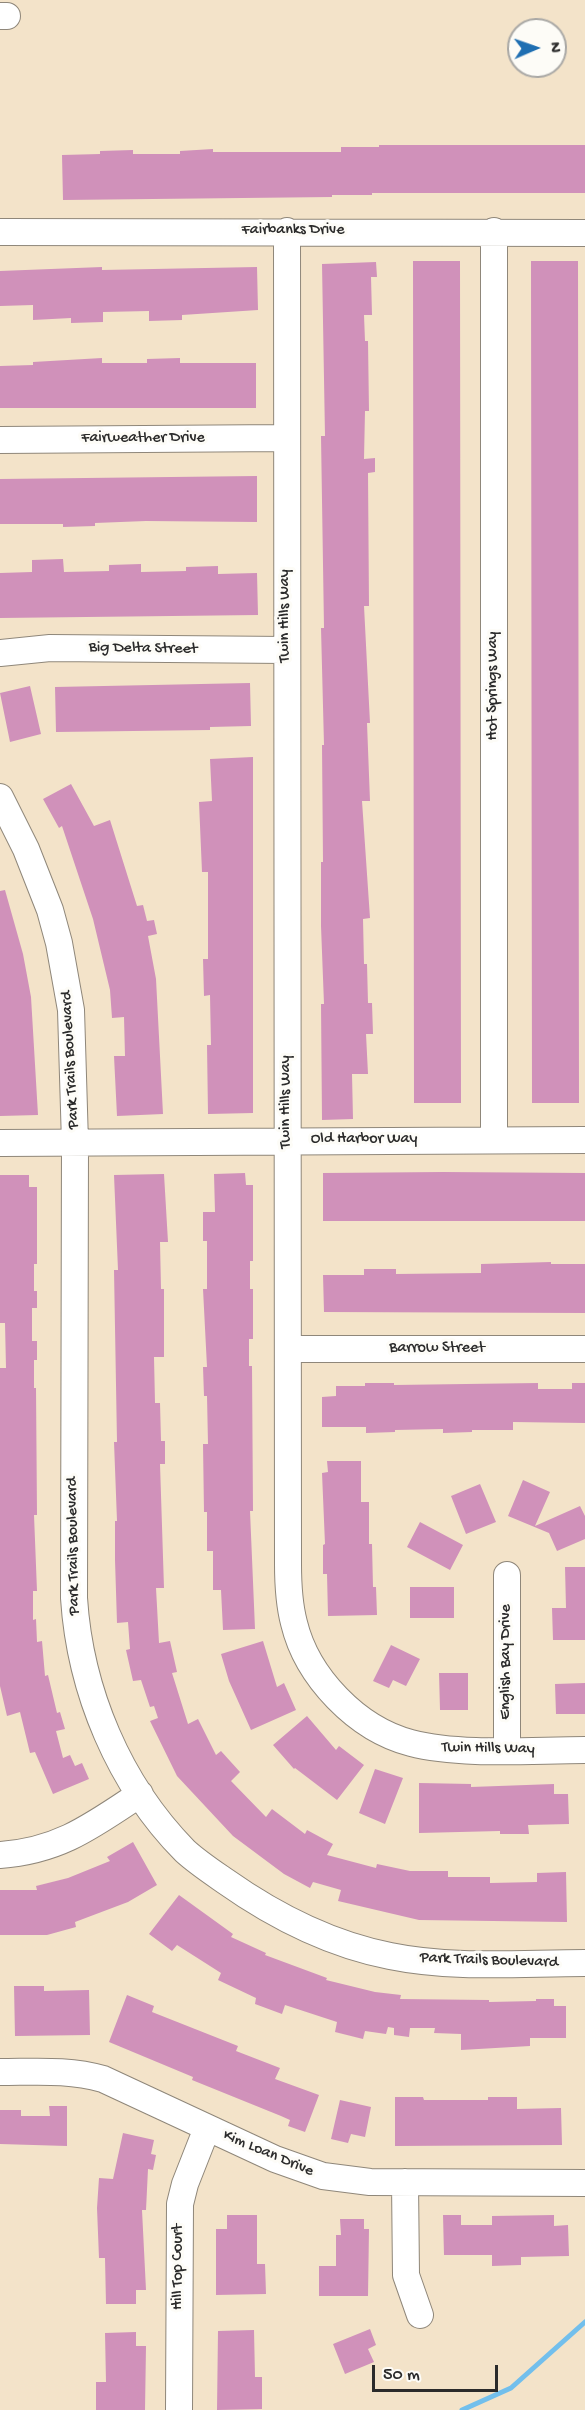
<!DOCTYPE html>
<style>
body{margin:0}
#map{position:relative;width:585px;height:2410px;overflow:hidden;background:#f3e3c9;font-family:"Gochi Hand",sans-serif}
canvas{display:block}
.north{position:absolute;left:507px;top:18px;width:60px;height:60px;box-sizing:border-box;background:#fdfcf7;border:2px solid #a9a8a5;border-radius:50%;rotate:88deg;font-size:16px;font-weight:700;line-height:24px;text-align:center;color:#2b2b2b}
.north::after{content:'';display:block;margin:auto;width:21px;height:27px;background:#1f6fb2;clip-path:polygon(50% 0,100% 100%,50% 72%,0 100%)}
.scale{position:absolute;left:372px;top:2365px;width:126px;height:27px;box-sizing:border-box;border:3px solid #2b2b2b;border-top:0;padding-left:8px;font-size:18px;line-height:21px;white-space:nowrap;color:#2b2b2b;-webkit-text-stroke:4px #fdfcf7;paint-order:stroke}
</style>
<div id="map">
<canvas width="585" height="2410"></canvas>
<div class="north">N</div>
<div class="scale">50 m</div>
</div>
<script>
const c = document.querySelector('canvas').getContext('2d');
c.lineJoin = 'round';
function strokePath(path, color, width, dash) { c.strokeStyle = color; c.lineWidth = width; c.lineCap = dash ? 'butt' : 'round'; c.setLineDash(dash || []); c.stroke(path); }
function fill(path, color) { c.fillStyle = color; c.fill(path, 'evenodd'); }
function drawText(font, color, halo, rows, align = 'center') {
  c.font = font + ' "Gochi Hand",sans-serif'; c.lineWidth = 6; c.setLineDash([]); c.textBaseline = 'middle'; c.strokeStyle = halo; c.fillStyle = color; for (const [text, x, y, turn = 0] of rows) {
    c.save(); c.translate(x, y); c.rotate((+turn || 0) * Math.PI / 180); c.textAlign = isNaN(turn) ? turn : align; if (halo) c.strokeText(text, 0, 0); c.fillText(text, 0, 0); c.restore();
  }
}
const stream = new Path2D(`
 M462 2410 511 2388 585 2322`);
const building = new Path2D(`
 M379 145H585V193H372V195H332V197L63 200 62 155 100 154V151L133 150V154H180V151L213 149V152H341V147H379Z
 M413 261H460L461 1103H414Z
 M531 261H578L579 1103H532Z
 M376 262 377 277H371L372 315H364L365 341H368L369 411H365L364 459 375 458V472L368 473 369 606H364L370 723H367L370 801H362L370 918 363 919 364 964H367L368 1003H372L373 1034H366L368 1074H352L353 1119 322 1120 321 1004H324L321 926V862H323L322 745H324L321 628H324L321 436H325L322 264Z
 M102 267V270L257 267 258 310 182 315V320L149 321V311L103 312V322L71 323V318L33 320V305L0 306V271Z
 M102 358V363H147V359L180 358V363H256V408H0V366L33 365V362Z
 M257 476V522L146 521 95 523V526L63 527V524H0V479Z
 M63 559 64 572 109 571V565L141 564V572L186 571V567L218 566V574L257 573 258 615 0 618V573L32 572V560Z
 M250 683 251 726 210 727V730L56 732 55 687Z
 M30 686 41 734 10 742 0 693Z
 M253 757V1113L208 1114 207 1045H211L210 995 204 996 203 959H208V872H202L199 802 212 801 210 759Z
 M71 784 94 826 110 820 137 906 143 905 147 921 154 920 157 934 148 936 156 979 163 1114 117 1116 114 1056H125L124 1017 112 1018 110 990 93 919 62 826 59 828 43 799Z
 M5 890 23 954 31 997 38 1115 0 1116V891Z
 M443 1172 585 1173V1221H323V1173Z
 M245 1173 246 1185H253V1261H250V1289H253V1339H249V1366H252L253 1511H250L255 1629 223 1630 221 1590H213V1551H207V1512H204L203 1444H208L207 1396H204L203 1367H207L203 1289H207V1241H203V1212H215L214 1174Z
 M164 1174 168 1242H160L161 1289H164V1357H154L155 1403H160L161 1441H165V1464H160L164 1588H156L159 1643 170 1641 177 1672 172 1673 188 1724 198 1719 216 1755 221 1751 240 1772 231 1781 266 1817 272 1809 305 1834 307 1830 333 1844 327 1855 376 1868 377 1864 410 1871H448V1877H490V1883L537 1882V1873L566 1872 567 1922 419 1920 338 1901 341 1890 313 1882 310 1888 284 1874 233 1836 177 1776 150 1721 158 1718 154 1706 150 1707 141 1680 133 1681 126 1650 130 1649 128 1622 117 1623 115 1560V1521H117L114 1442H117L114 1270H118L114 1175Z
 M0 1175H29V1187H37V1264H34V1291H37V1308H32V1341H37V1360H34V1388H36L37 1515H34L37 1591H33V1620L36 1619 37 1642 42 1641 45 1676 48 1675 57 1713 60 1712 65 1729 56 1731 63 1758 70 1755 75 1766 82 1763 89 1779 53 1794 35 1752 30 1753 20 1712 7 1716 0 1686V1368H6L5 1323H0Z
 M551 1262V1264H585V1313L324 1312 323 1275H364V1269H396V1274L481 1273V1264Z
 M365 1383H394V1385L538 1383V1389H572V1383H585V1423L513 1422V1430H472V1432L443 1433V1429L395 1430V1432L366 1433V1427H322V1397L336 1396V1386H365Z
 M327 1461H361V1502H369V1544H372L373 1587H376L377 1615 328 1616 327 1574H323V1545L325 1544 322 1473 328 1472Z
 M523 1480 550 1492 535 1526 580 1506 585 1516V1539L557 1551 549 1533 508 1516Z
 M480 1484 496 1522 466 1534 451 1496Z
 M420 1522 463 1545 450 1570 407 1547Z
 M565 1567H585V1640H553L552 1608H566Z
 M410 1587H454V1618H410Z
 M263 1641 277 1687 284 1683 296 1710 251 1730 229 1681 221 1654Z
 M391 1645 420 1659 406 1686 393 1680 389 1688 373 1681Z
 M439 1673H468V1710H440Z
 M585 1683V1714H556L555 1684Z
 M307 1716 336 1750 339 1746 364 1765 337 1800 295 1768 294 1769 273 1745Z
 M375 1769 403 1778 385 1824 359 1813Z
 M419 1783 471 1784V1787L554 1784V1794H568L569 1824 528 1825 529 1834H500V1831L419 1833Z
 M133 1842 157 1885 128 1902 75 1922 76 1927 47 1935H0V1890H37L36 1886 68 1878 110 1861 107 1857Z
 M179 1895 233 1934 231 1937 266 1953 265 1955 327 1978 326 1980 375 1992 401 1995 400 1999 489 2000V2002L536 2001V1999H554V2006H566V2038H530V2046L461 2050V2034L434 2033 435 2028H410L409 2037 394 2035V2028L388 2027 386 2034 365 2031 363 2039 335 2032 337 2022 285 2005 282 2014 255 2004 256 1998 218 1980 221 1973 177 1945 172 1951 149 1934Z
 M14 1986H44V1991L89 1990 90 2035 15 2036Z
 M127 1995 154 2006 152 2012 238 2046 236 2051 280 2068 275 2079 319 2095 305 2132 288 2126 290 2120 281 2116 192 2080 193 2077 109 2042Z
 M395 2097H423L424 2100H488V2097H517V2109L561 2108 562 2145 395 2146Z
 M340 2100 371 2107 365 2137 351 2134 348 2143 331 2139Z
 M49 2106H67V2146L0 2144V2110H21V2116H50Z
 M123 2133 154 2140 151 2154 156 2155 153 2170 148 2169 146 2210H142L146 2290H136V2304H106L105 2258H99L97 2208 99 2178 113 2179Z
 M227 2215H257V2264H265L266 2294 216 2295V2229H227Z
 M443 2215H461V2225H492V2216L554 2215V2226L568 2225 569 2256 521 2257V2265L492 2266V2255H444Z
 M340 2219H364V2229H369L368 2296H319V2266H336V2235H341Z
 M370 2329 376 2345 368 2349 374 2362 345 2374 333 2344Z
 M254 2330 255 2377H262V2409L217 2410 218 2331Z
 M136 2332V2346H146L145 2410H96V2382H106L105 2333Z`);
const minor = new Path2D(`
 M0 16H7
 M287 231 288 1564C288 1584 289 1604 294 1623 307 1677 357 1729 411 1743 461 1756 532 1750 585 1750
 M494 231V1140
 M0 232 585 233
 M0 440 286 438
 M0 653 50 648 286 650
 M0 797 26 849 50 910 59 943 71 1010 75 1143 74 1598C80 1691 119 1784 185 1851 197 1862 212 1872 225 1881 276 1917 329 1944 390 1956 453 1969 521 1963 585 1963
 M0 1143 585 1140
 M288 1349H585
 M507 1750V1575
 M0 1855C59 1851 92 1826 140 1794
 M0 2072C35 2072 69 2069 103 2079L275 2159 323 2176 370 2182 585 2183
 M405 2182 406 2275 420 2315
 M179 2410 180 2204 185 2184 207 2128`);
const streetNames = [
 ["Fairbanks Drive",293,231],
 ["Fairweather Drive",143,439],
 ["Twin Hills Way",286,616,-90],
 ["Big Delta Street",143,649,1],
 ["Hot Springs Way",494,686,-90],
 ["Park Trails Boulevard",71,1060,-93],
 ["Twin Hills Way",287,1102,-90],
 ["Old Harbor Way",364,1140],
 ["Barrow Street",437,1349],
 ["Park Trails Boulevard",74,1546,-91],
 ["English Bay Drive",507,1662,-90],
 ["Twin Hills Way",488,1749,1],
 ["Park Trails Boulevard",489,1961,2],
 ["Kim Loan Drive",268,2154,23],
 ["Hill Top Court",179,2267,-90]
];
strokePath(stream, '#72bfec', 5);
fill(building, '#d091ba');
strokePath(minor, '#8f877a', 28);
strokePath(minor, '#fff', 26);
drawText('16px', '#2b2b2b', '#fdfcf7', streetNames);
</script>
